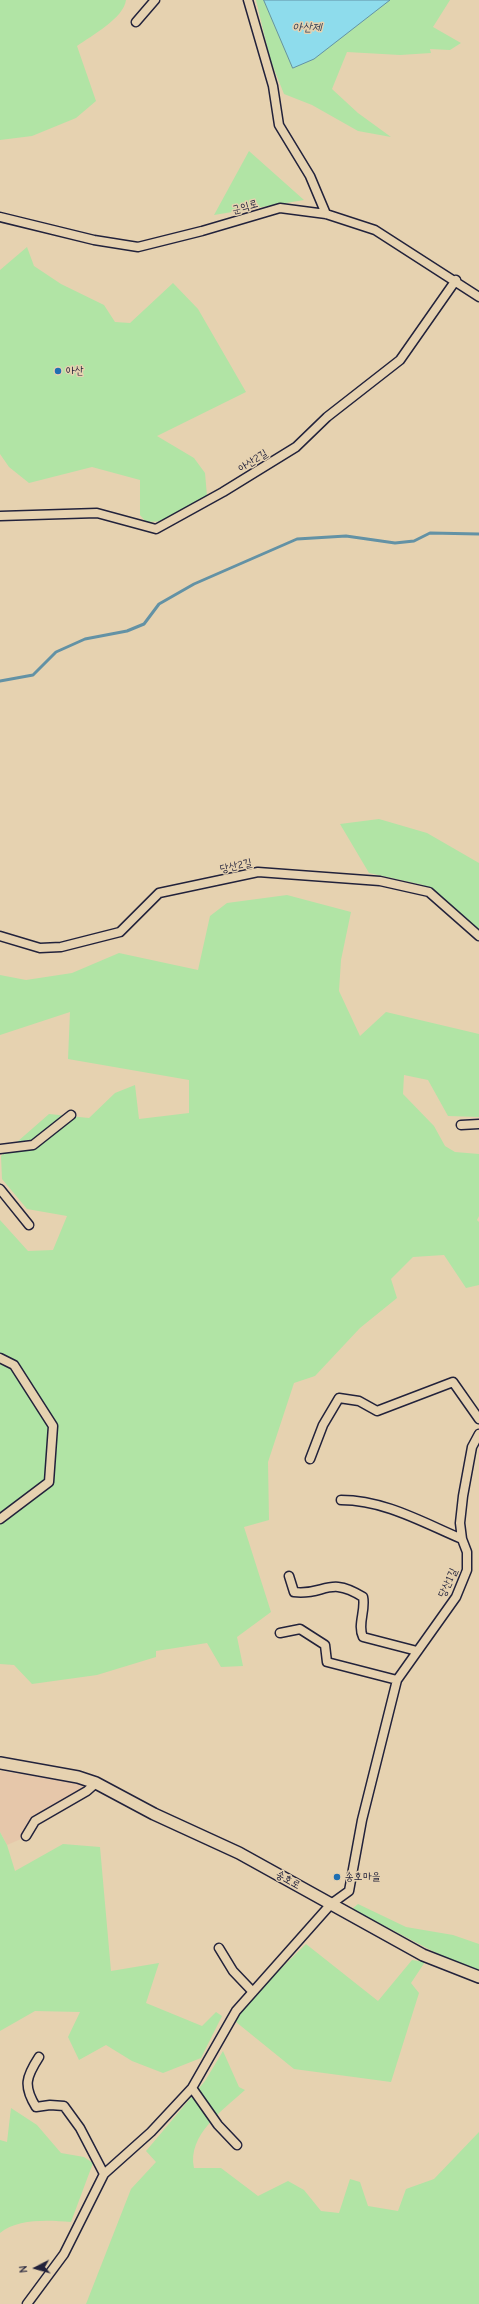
<!DOCTYPE html>
<meta charset="utf-8">
<style>
body{margin:0}
#map{position:relative;width:479px;height:2304px;overflow:hidden;background:#e6d2b0;font-family:"Comic Neue",sans-serif}
canvas{display:block}
.north{position:absolute;left:16px;top:2248px;width:40px;height:40px;-webkit-text-stroke:3px #e6d2b0;paint-order:stroke;rotate:264deg;font-size:11px;font-weight:700;line-height:16px;text-align:center;color:#22223b}
.north::after{content:'';display:block;margin:auto;width:14px;height:18px;background:#22223b;clip-path:polygon(50% 0,100% 100%,50% 72%,0 100%)}
</style>
<div id="map">
<canvas width="479" height="2304"></canvas>
<div class="north">N</div>
</div>
<script>
const c = document.querySelector('canvas').getContext('2d');
c.lineJoin = 'round';
function fill(path, color) { c.fillStyle = color; c.fill(path, 'evenodd'); }
function strokePath(path, color, width, dash) { c.strokeStyle = color; c.lineWidth = width; c.lineCap = dash ? 'butt' : 'round'; c.setLineDash(dash || []); c.stroke(path); }
function drawText(font, color, halo, rows, align = 'center') {
  c.font = font + ' "Comic Neue","Poor Story",sans-serif'; c.lineWidth = 3; c.setLineDash([]); c.textBaseline = 'middle'; c.strokeStyle = halo; c.fillStyle = color; for (const [text, x, y, turn = 0] of rows) {
    c.save(); c.translate(x, y); c.rotate((+turn || 0) * Math.PI / 180); c.textAlign = isNaN(turn) ? turn : align; if (halo) c.strokeText(text, 0, 0); c.fillText(text, 0, 0); c.restore();
  }
}
const built = new Path2D(`
 M0 1771 84 1784V1789L71 1805 33 1817 21 1839 7 1845 0 1832Z`);
const green = new Path2D(`
 M0 0H126C124 18 91 36 77 46L96 101 76 118 32 136 0 140Z
 M256 0H450L433 27 461 43 450 50 430 49 431 53 400 55 347 52 332 89 358 113 391 137 358 131 312 105 284 94 270 59Z
 M249 151 304 200 214 215Z
 M27 247 34 266 61 284 104 305 115 322 130 323 173 283 198 309 246 392 157 436 194 458 205 473 207 496 166 521 146 522 140 515V480L92 467 29 483 9 467 0 454V270Z
 M379 819 427 833 479 863V932L423 885 369 873 340 824Z
 M287 895 351 912 341 960 339 991 360 1036 386 1012 479 1034V1117L448 1116 428 1080 404 1075 403 1094 434 1126 445 1146 455 1152 479 1154V1216L477 1220 479 1222V1285L466 1288 444 1255 413 1257 391 1279 397 1298 360 1328 315 1376 294 1383 268 1462 269 1520 244 1527 271 1612 237 1637 243 1666 221 1667 207 1643 156 1651V1657L97 1675 32 1684 14 1665 0 1664V1220L28 1251 53 1250 67 1216 27 1209 2 1179 1 1156 49 1114 89 1118 115 1093 135 1085 139 1119 189 1113V1080L68 1059 70 1012 0 1035V975L26 980 72 973 119 953 198 970 210 916 227 903Z
 M0 1832 7 1845 15 1871 63 1844 100 1847 111 1971 159 1963 146 2003 202 2026 216 2012 222 2016 201 2058 163 2073 132 2061 106 2045 79 2060 68 2037 80 2012 35 2011 0 2031Z
 M358 1904 406 1927 453 1935 479 1944V1971L444 1957 352 1909Z
 M306 1944 378 2001 412 1960 425 1962 411 1983 419 1993 391 2082 294 2069 236 2022 245 2004Z
 M223 2051 239 2087 245 2090C223 2110 187 2135 194 2168H221L258 2196 288 2181 304 2190 321 2211 339 2213 350 2179 360 2182 368 2206 398 2211 406 2189 434 2179 479 2132V2304H86L131 2189 156 2162 146 2151 205 2081Z
 M11 2108 37 2125 61 2153 84 2157 93 2163 71 2222C50 2220 17 2218 0 2233V2140L7 2142Z`);
const water = new Path2D(`
 M264 0H390L314 59 293 68Z`);
const stream = new Path2D(`
 M0 681 33 675 56 652 85 639 127 631 144 624 159 604 194 584 297 539 346 536 395 543 414 541 430 533 479 534`);
const minor = new Path2D(`
 M248 0 273 86 279 125 310 176 326 214
 M136 22 155 0
 M0 217 94 240 138 247 202 231 280 208 326 214 375 230 479 297
 M0 516 97 513 156 529 223 492 296 447 327 417 400 360 456 280
 M0 936 40 948 61 947 120 932 159 893 258 872 380 881 429 892 479 936
 M461 1125 479 1124
 M0 1149 33 1145 71 1115
 M0 1189 29 1225
 M0 1358 14 1365 53 1426 49 1482 0 1519
 M310 1459 323 1425 339 1398 359 1401 377 1411 453 1382 479 1419
 M341 1500C384 1500 422 1522 462 1539
 M289 1576 294 1592C325 1596 328 1575 363 1597 366 1610 357 1625 363 1637L417 1651
 M280 1633 300 1629 325 1645 327 1662 397 1680
 M26 1836 35 1821 87 1791 96 1783
 M219 1948 233 1971 253 1992
 M39 2057C26 2077 23 2086 36 2107L50 2105 64 2106 80 2128 104 2174
 M192 2088 218 2125 237 2145
 M27 2304 64 2254 104 2174 151 2132 192 2088 236 2011 331 1904 349 1891 362 1820 397 1680 456 1597 467 1570V1552L462 1539 460 1523 463 1496 472 1447 479 1434`);
const secondary = new Path2D(`
 M0 1763 78 1777 96 1783 154 1814 239 1853 423 1955 479 1977`);
const markers = [
 [58,371,4,"#1f6fb2"],
 [337,1877,4,"#1f6fb2"]
];
const streetNames = [
 ["군익로",245,207,-16],
 ["아산2길",253,461,-32],
 ["당산2길",236,866,-12],
 ["당산1길",448,1583,-65],
 ["송호로",288,1880,29]
];
const poiNames = [
 ["아산",66,371],
 ["송호마을",345,1877]
];
const waterNames = [
 ["아산제",307,28]
];
fill(built, '#e6c7aa');
fill(green, '#b1e4a5');
fill(water, '#8edcec');
strokePath(water, '#6392a5', 1);
strokePath(stream, '#6392a5', 3);
strokePath(minor, '#22223b', 11);
strokePath(secondary, '#22223b', 14);
strokePath(minor, '#e6d2b0', 8);
strokePath(secondary, '#e6d2b0', 11);
for (const [x, y, r, color] of markers) { const dot = new Path2D(); dot.arc(x, y, r, 0, 2 * Math.PI); c.fillStyle = color; c.fill(dot); strokePath(dot, '#e6d2b0', 1.5); }
drawText('11px', '#22223b', '#e6d2b0', streetNames);
drawText('11px', '#22223b', '#e6d2b0', poiNames, 'left');
drawText('italic 12px', '#323e56', '#e6d2b0', waterNames);
</script>
